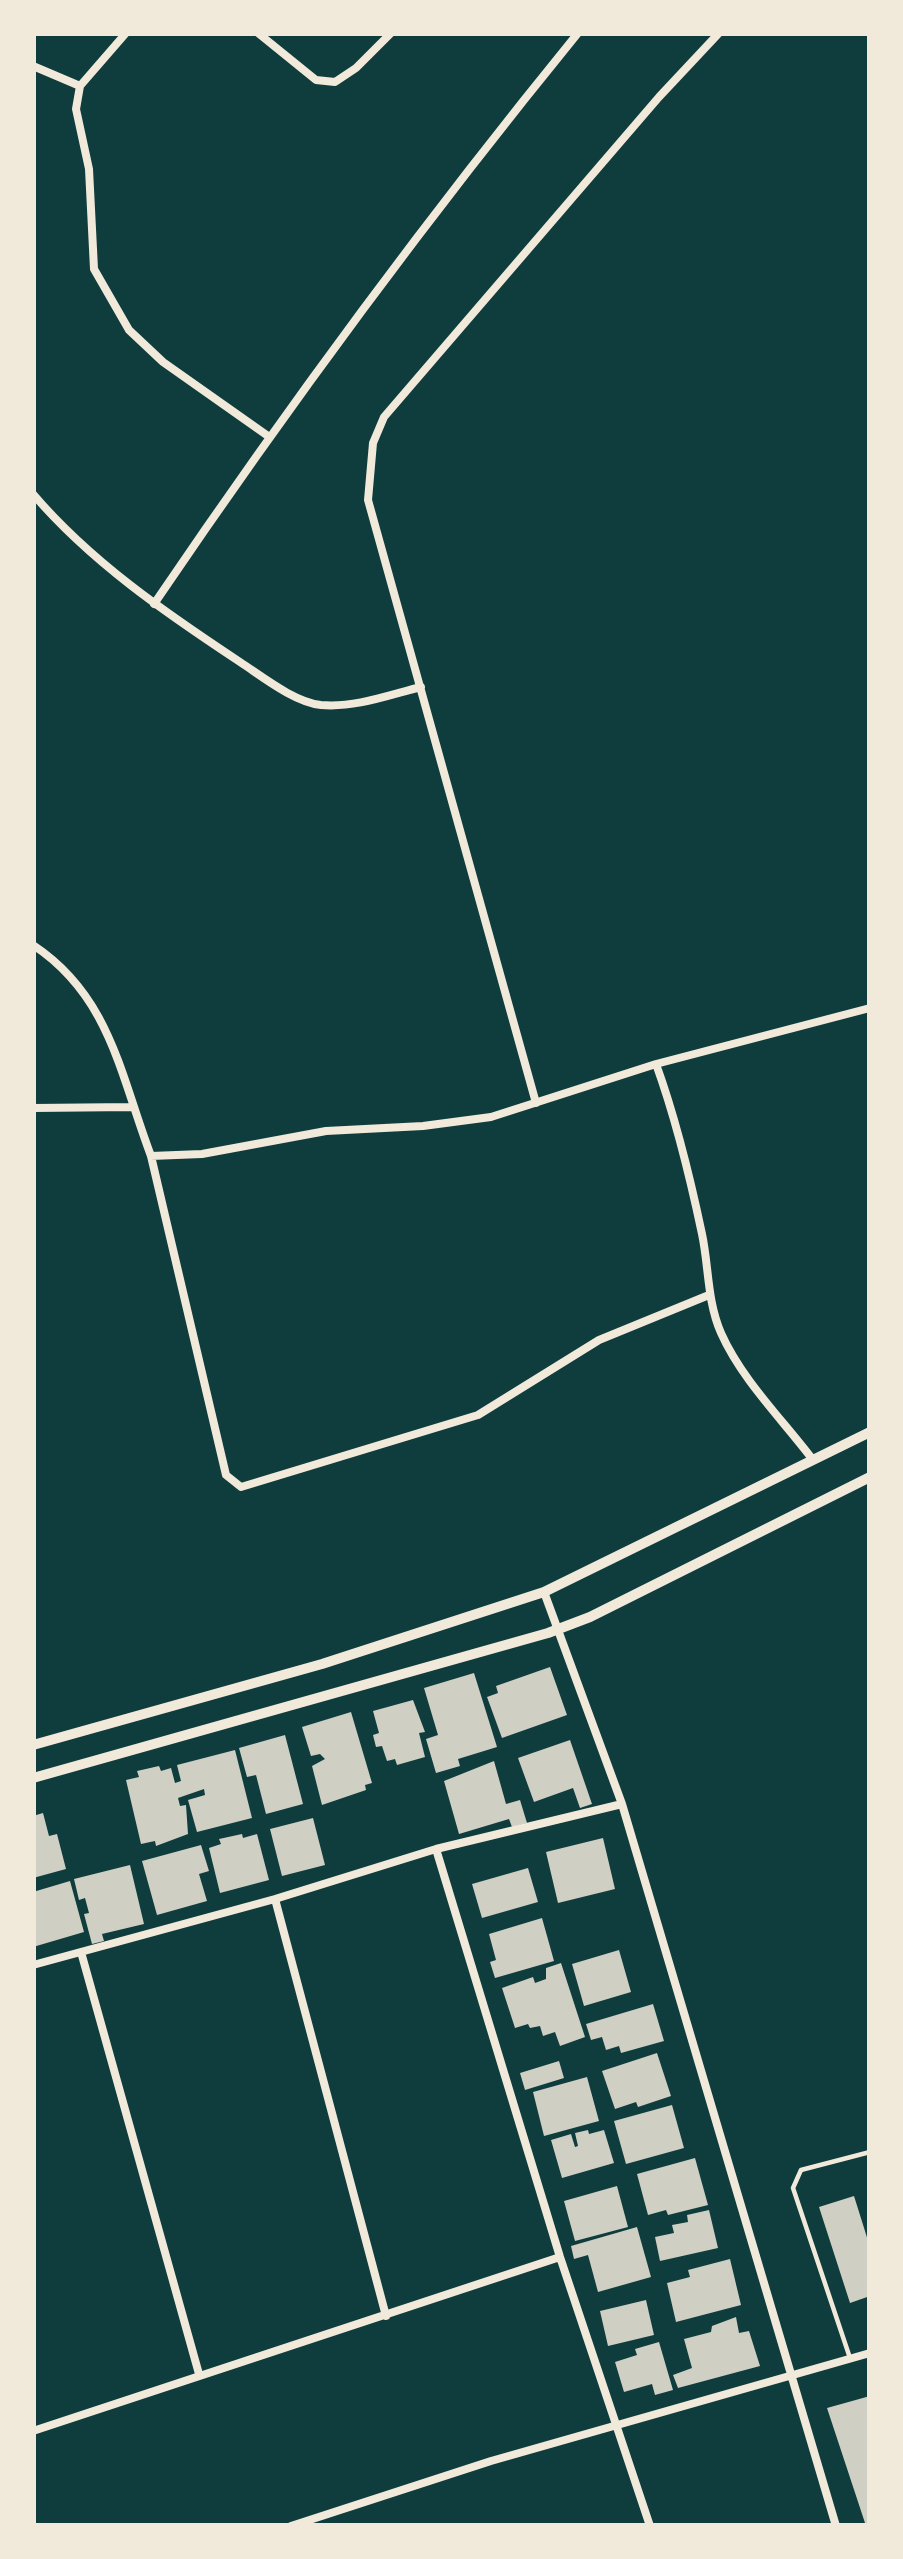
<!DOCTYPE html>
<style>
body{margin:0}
#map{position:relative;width:903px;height:2559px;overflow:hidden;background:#0f3d3e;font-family:"Public Sans",sans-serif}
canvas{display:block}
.frame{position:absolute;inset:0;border:36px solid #f1e9da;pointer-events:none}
</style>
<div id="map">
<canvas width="903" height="2559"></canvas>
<div class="frame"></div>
</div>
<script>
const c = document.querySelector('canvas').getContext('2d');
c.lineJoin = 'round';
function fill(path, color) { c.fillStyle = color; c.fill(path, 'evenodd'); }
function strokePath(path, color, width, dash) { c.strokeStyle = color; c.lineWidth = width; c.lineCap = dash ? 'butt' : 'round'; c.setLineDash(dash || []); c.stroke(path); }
const building = new Path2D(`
 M550 1667 567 1715 502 1738 487 1697 498 1693 496 1686Z
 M474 1673 497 1747 458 1759 460 1766 436 1773 426 1739 438 1735 424 1688Z
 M413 1700 425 1732 419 1733 425 1757 397 1765 395 1759 387 1761 382 1746 376 1747 373 1735 379 1733 373 1711Z
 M351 1712 372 1783 365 1785 366 1790 322 1805 312 1766 325 1759 320 1754 311 1756 302 1727Z
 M285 1735 303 1804 266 1814 256 1775 247 1777 239 1748Z
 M570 1740 592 1804 580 1808 573 1788 534 1802 518 1758Z
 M235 1750 252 1818 197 1832 188 1800 205 1795 204 1789 178 1798 180 1806 186 1805 188 1834 156 1846 155 1841 141 1844 126 1780 139 1777 137 1771 159 1766 161 1771 171 1768 175 1783 181 1781 177 1765Z
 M494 1761 506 1804 520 1800 527 1823 512 1827 509 1819 459 1834 444 1781Z
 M43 1813 49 1836 57 1834 66 1869 33 1878V1816Z
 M313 1818 325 1865 282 1876 270 1829Z
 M242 1834 243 1838 257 1834 269 1880 220 1893 209 1848 221 1844 219 1839Z
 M603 1838 615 1889 558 1903 546 1852Z
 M201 1845 209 1871 199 1874 207 1901 157 1915 142 1861Z
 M130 1865 144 1924 102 1934 104 1941 92 1944 84 1914 89 1913 85 1898 79 1900 74 1879Z
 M528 1868 538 1902 482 1918 472 1884Z
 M70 1881 84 1932 33 1947V1892Z
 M542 1918 554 1961 495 1978 490 1962 496 1960 489 1934Z
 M619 1950 631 1992 584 2006 572 1964Z
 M561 1963 585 2037 560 2046 555 2032 543 2036 540 2026 530 2028 528 2024 515 2028 502 1988 533 1977 535 1983 546 1979V1968Z
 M653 2004 664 2041 621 2053 619 2046 606 2050 602 2037 591 2040 586 2024Z
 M657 2053 671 2096 638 2107 636 2102 615 2109 602 2071Z
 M559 2061 564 2078 525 2090 520 2073Z
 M587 2077 599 2121 544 2136 533 2092Z
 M672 2105 684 2148 626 2164 614 2121Z
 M588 2130 589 2134 604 2130 614 2163 562 2178 551 2140 571 2134 575 2147 578 2146 575 2133Z
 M695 2158 708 2205 668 2215 666 2210 648 2215 637 2174Z
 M617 2186 628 2227 575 2241 564 2201Z
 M854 2196 870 2247V2296L850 2303 819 2207Z
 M709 2210 718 2248 660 2261 655 2237 674 2233 672 2225 688 2222 687 2215Z
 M637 2227 651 2277 598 2292 588 2255 574 2259 571 2246Z
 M730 2259 741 2305 676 2322 667 2283 690 2277 688 2270Z
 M646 2300 654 2335 608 2346 600 2311Z
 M736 2317 739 2333 749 2331 760 2366 678 2388 673 2375 692 2368 684 2339 711 2332 712 2326Z
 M659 2342 673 2390 655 2395 652 2384 624 2392 615 2362 637 2355 635 2349Z
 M870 2396V2526H866L827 2408Z`);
const service = new Path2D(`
 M850 2358 793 2188 801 2170 870 2152`);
const minor = new Path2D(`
 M126 33 80 86 76 109 89 169 94 269 129 330 163 362 268 436
 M258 33 316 80 335 82 356 68 391 33
 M33 66 80 86
 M33 494C91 562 166 613 240 662 263 677 294 702 321 705 355 708 389 695 421 687
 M154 604C287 408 428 217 578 33
 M33 945C110 996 120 1074 151 1156L202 1154 326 1131 423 1126 491 1117 656 1064C676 1119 690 1177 702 1234 709 1267 707 1301 721 1333 742 1380 782 1419 813 1460
 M656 1064 870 1008
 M536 1103 368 500 373 443 384 417 659 97 719 33
 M33 1108 132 1107
 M151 1156 226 1475 241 1487 478 1415 599 1340 709 1295
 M544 1592 622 1804 836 2526
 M436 1849 560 2257 650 2526
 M275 1899 386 2316
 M81 1952 199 2374
 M33 1965 275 1899 436 1849 622 1804
 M33 2431 560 2257
 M291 2526 491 2461 870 2353`);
const secondary = new Path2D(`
 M33 1745 322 1664 544 1592 870 1432
 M33 1778 548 1633 590 1617 870 1477`);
fill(building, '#cfcfc3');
strokePath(service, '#f1e9da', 4.5);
strokePath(minor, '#f1e9da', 8);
strokePath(secondary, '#f1e9da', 10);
</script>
